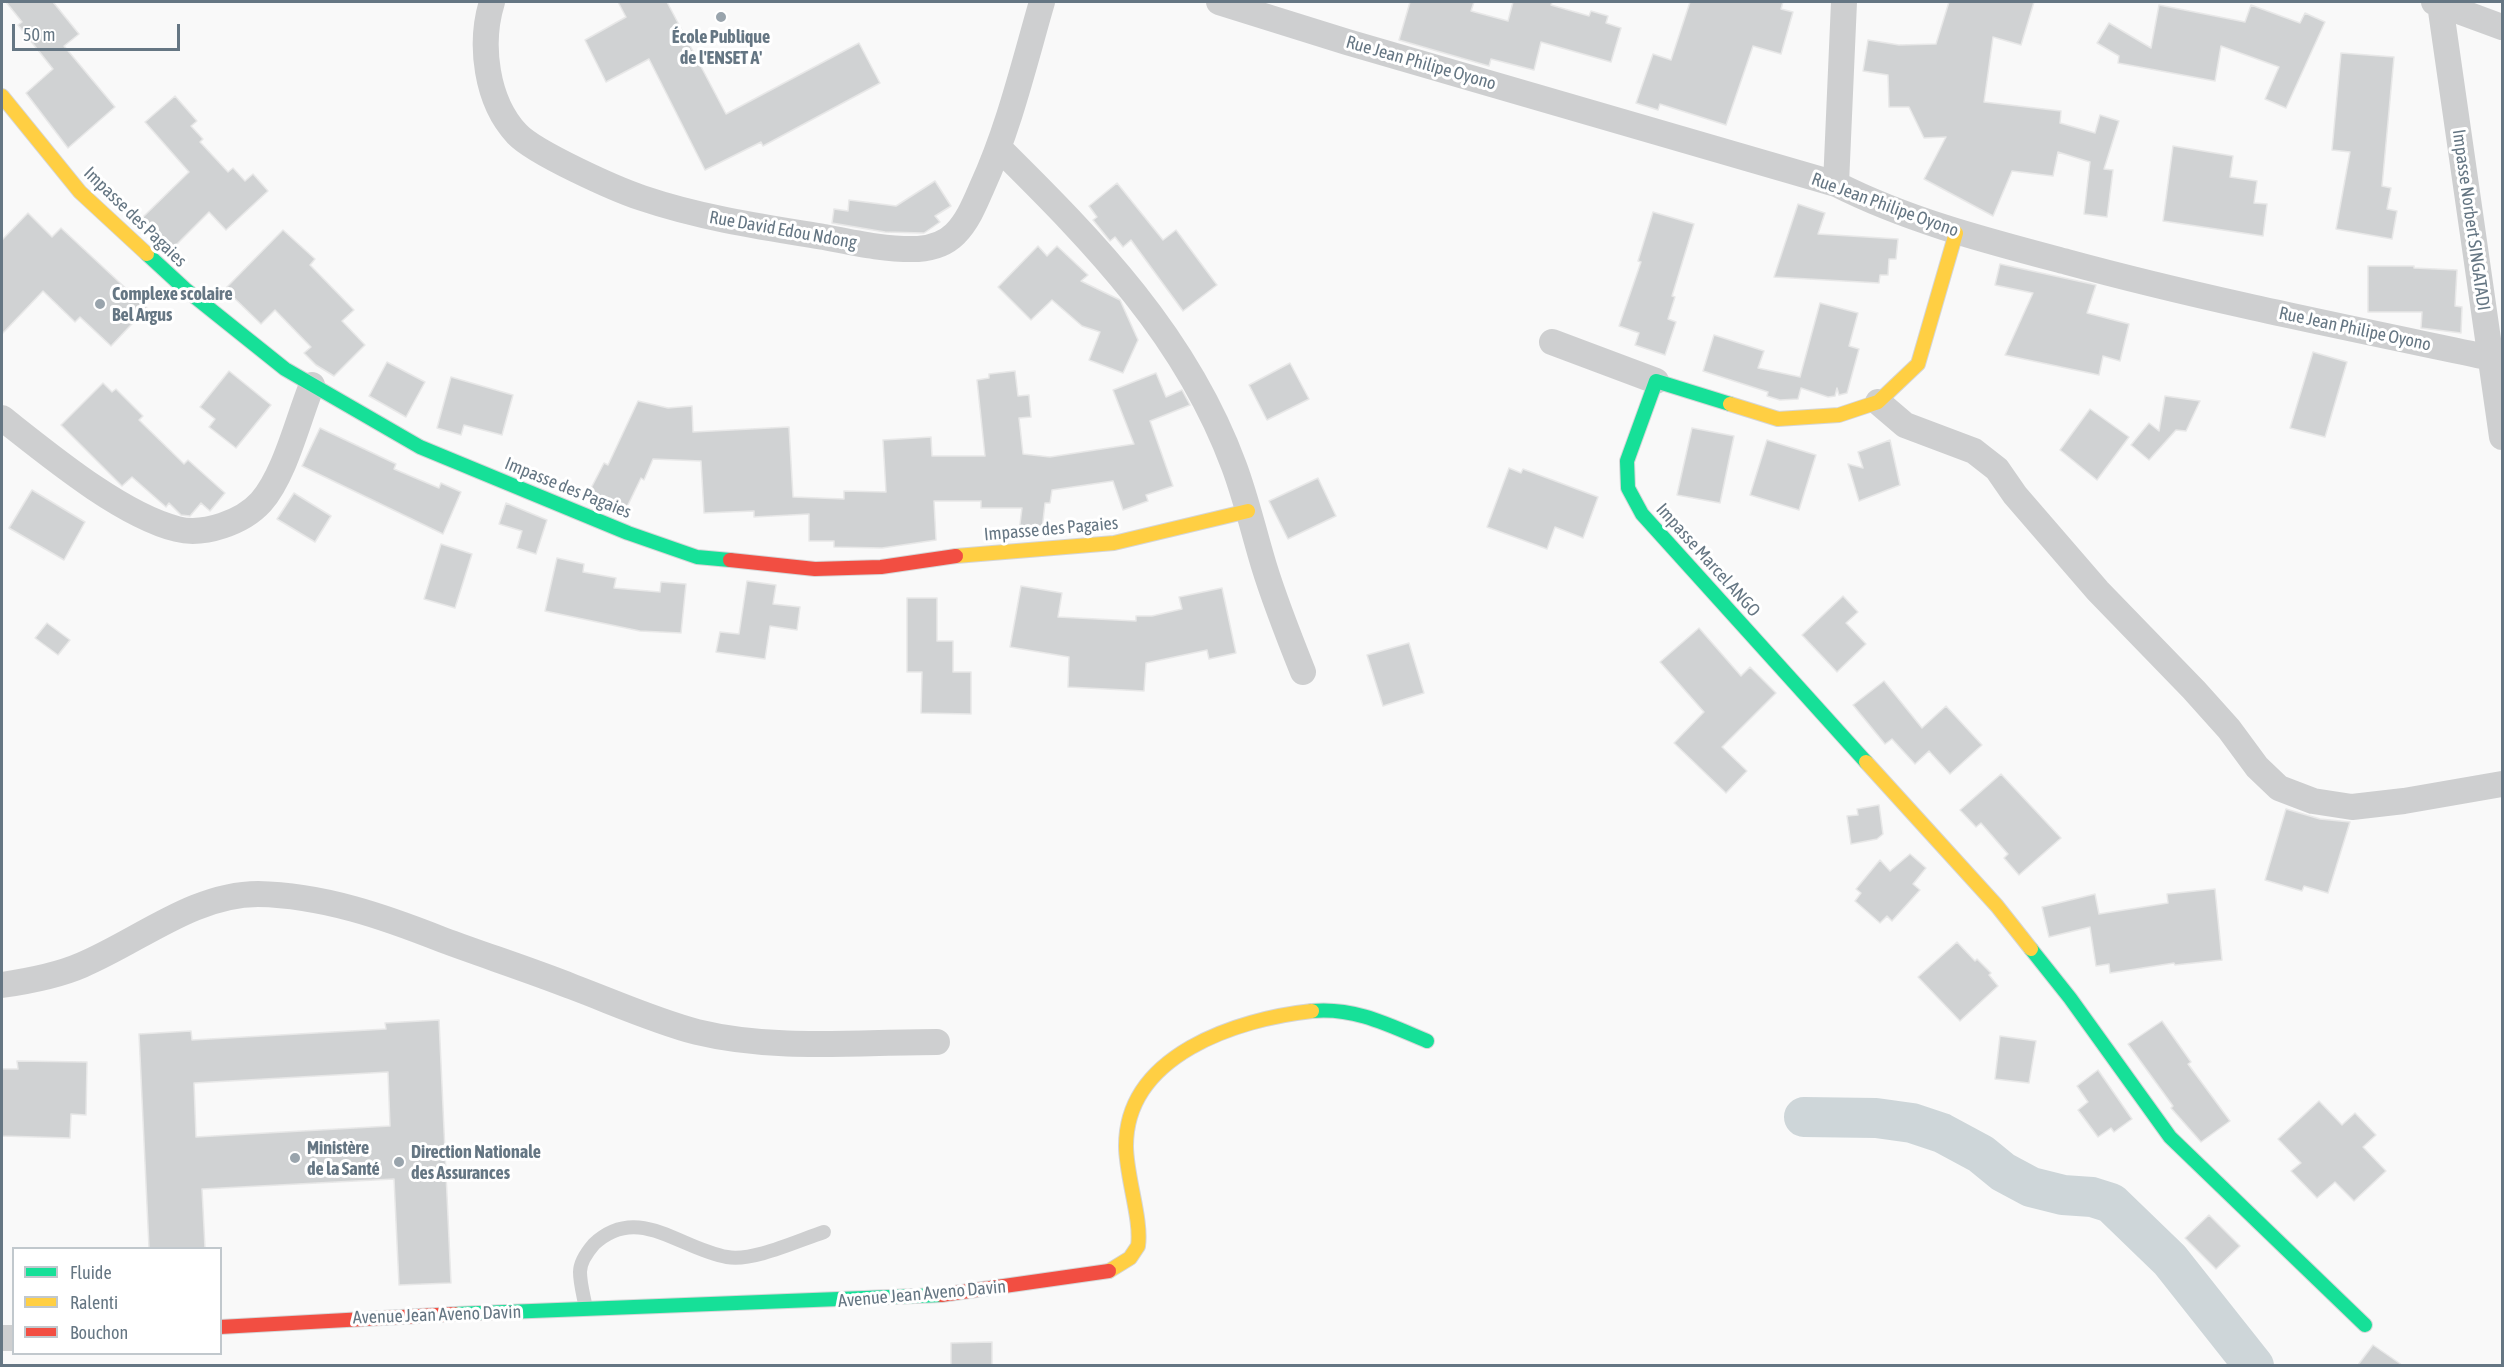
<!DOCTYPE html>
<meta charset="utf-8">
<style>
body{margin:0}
#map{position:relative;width:2504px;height:1367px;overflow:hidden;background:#f9f9f9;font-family:"Asap Condensed",sans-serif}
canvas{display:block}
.frame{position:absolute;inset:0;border:3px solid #657683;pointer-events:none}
.legend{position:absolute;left:12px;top:1247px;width:210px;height:108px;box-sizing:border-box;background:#fff;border:2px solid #c1c8cd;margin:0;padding:8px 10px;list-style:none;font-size:18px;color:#657683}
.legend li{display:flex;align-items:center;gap:12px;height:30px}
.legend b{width:30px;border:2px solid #c1c8cd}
.scale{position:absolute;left:12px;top:24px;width:168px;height:27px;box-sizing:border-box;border:3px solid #657683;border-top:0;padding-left:8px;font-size:18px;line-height:21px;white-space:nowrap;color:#657683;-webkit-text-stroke:4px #fff;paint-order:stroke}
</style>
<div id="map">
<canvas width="2504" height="1367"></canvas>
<div class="frame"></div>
<ul class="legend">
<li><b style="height:8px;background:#16e098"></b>Fluide</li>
<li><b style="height:8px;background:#ffcf43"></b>Ralenti</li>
<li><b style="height:8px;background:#f24e42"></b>Bouchon</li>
</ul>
<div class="scale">50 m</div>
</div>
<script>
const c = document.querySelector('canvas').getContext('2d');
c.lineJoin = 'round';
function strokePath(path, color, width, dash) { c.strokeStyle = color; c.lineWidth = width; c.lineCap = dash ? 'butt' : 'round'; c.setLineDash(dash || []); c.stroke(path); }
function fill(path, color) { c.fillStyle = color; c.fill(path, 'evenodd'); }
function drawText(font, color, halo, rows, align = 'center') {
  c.font = font + ' "Asap Condensed",sans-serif'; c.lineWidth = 6; c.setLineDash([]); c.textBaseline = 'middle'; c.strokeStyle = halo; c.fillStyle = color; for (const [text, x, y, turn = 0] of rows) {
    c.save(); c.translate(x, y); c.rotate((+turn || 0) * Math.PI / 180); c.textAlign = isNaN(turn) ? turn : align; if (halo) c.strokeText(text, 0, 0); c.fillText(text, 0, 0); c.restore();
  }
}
const river = new Path2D(`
 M1804 1117 1876 1118 1912 1123 1942 1133 1981 1154 2003 1172 2031 1187 2063 1195 2092 1197 2111 1203 2170 1260 2254 1366`);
const building = new Path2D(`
 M6 2H53L79 34 64 46 115 107 68 148 26 93 53 69 18 25 22 22Z
 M618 2H667L726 114 859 43 880 83 763 146 761 142 705 170 649 59 606 82 585 40 626 17Z
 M1410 2H1474L1471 11 1508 21 1513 2H1552L1551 5 1589 16 1591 11 1608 16 1606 23 1621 28 1611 62 1541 42 1534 70 1491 59 1489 66 1399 40Z
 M1690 2H1783L1781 9 1793 12 1781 54 1753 46 1726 125 1660 104 1658 110 1636 103 1653 54 1671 60Z
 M1949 2H2034L2021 45 1993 37 1984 102 2061 111 2060 123 2095 133 2100 115 2119 121 2104 169 2113 170 2107 217 2084 214 2090 162 2058 152 2053 176 2012 171 1993 216 1924 179 1946 137 1924 138 1909 107H1889L1888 75 1863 71 1868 40 1899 45 1936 44Z
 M2159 5 2245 22 2251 5 2300 23 2305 13 2325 22 2286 108 2265 99 2279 67 2221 46 2215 81 2118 63 2119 56 2097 43 2109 23 2151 48Z
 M2341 53 2394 57 2382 186 2391 188 2387 209 2397 211 2392 239 2336 229 2350 152 2332 150Z
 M175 96 197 121 191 126 203 139 200 142 228 172 233 168 245 181 253 174 268 191 226 230 209 212 171 250 139 221 189 172 145 122Z
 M2173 146 2233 156 2230 177 2257 181 2254 203 2267 204 2263 236 2163 221Z
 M935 181 951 206 935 216 940 222 924 233 885 232 832 223 834 209 848 211 849 200 896 206Z
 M1117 183 1163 240 1176 230 1217 285 1183 311 1131 240 1123 247 1115 237 1110 241 1093 220 1097 217 1089 206Z
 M1798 204 1825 213 1818 234 1898 239 1896 259H1889L1888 275H1880L1879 283 1774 277Z
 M1653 212 1694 224 1672 296 1675 297 1668 319 1676 322 1665 355 1635 345 1639 333 1619 326 1641 262 1638 261Z
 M28 213 52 237 61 228 147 308 111 346 80 317 75 322 43 291 2 334V240Z
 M283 230 315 259 310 265 354 310 342 321 365 345 334 376 316 365 304 353 311 347 275 310 261 324 225 289Z
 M1038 246 1047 256 1057 246 1088 275 1081 281 1120 300 1138 340 1123 373 1089 360 1100 332 1082 326 1052 300 1031 320 998 287Z
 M2000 264 2096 285 2087 313 2129 324 2120 361 2103 356 2099 375 2005 355 2033 293 1995 285Z
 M2368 266H2414V268L2457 270 2455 306 2462 307 2461 333 2421 328 2422 312H2368Z
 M1820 303 1858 313 1849 346 1859 349 1847 393 1839 395 1837 388 1835 396 1828 397 1801 388 1798 399 1780 400 1767 396 1768 392 1703 371 1714 335 1764 351 1758 368 1800 377Z
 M2313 352 2347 362 2325 437 2290 428Z
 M387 362 425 382 406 417 369 396Z
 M1290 363 1309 399 1267 420 1249 385Z
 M229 371 271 405 236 448 209 427 215 419 200 407Z
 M1015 371 1018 396 1029 395 1031 417 1019 418 1023 454 1050 457 1134 444 1113 390 1156 373 1166 397 1182 390 1190 405 1150 421 1173 486 1146 495 1148 501 1123 510 1113 481 1052 490 1050 503H1045L1042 530 1019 532 1022 508H981V501H934L936 540 882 548 834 547V541H809V514L754 517V511L704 513 701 461 653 459 644 480 641 478 625 511 587 496 604 463 608 465 638 401 668 408 692 406 693 432 789 427 793 497 844 499V491L886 492 883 440 931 437 932 456H985L977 380 989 378V374Z
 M451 377 513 395 502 435 464 425 461 435 437 428Z
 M103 383 112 392 116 389 143 416 139 420 184 464 188 460 225 493 210 511 201 503 190 516 181 515 169 503 166 507 132 477 122 486 61 425Z
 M2165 396 2200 401 2186 431 2176 430 2149 460 2131 445 2149 423 2159 431Z
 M2090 409 2129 437 2097 480 2060 450Z
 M320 428 396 464 394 469 439 488 441 483 461 492 443 534 302 466Z
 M1692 428 1734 436 1720 503 1677 495Z
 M1767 440 1816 455 1799 510 1750 495Z
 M1890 440 1900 485 1859 501 1848 464 1863 468 1858 452Z
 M1509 468 1521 473 1523 469 1598 497 1583 538 1555 527 1547 549 1487 527Z
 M1318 478 1336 516 1288 539 1269 501Z
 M32 490 85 522 64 560 9 528Z
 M294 493 331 516 315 542 277 519Z
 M506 503 547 520 536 554 517 548 522 531 499 524Z
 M441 544 472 554 455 608 424 599Z
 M557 558 584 564 583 572 616 578 614 588 660 592 661 582 686 584 681 633 640 631 545 611Z
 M747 581 776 585 773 604 800 607 797 630 770 626 765 659 716 652 720 632 739 634Z
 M1021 586 1062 593 1058 617 1136 621V616H1152L1182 609 1179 597 1222 588 1236 653 1209 659 1207 650 1146 663 1144 691 1068 687 1069 657 1010 647Z
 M1843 596 1858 612 1846 623 1866 644 1837 672 1802 635Z
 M907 598H937V641H953V672H971V714L921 713 922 672H907Z
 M47 623 70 640 58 655 35 638Z
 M1699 628 1741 676 1750 667 1776 693 1722 747 1747 771 1726 793 1674 743 1704 712 1660 662Z
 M1409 643 1424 693 1383 706 1367 655Z
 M1884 681 1922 728 1946 706 1982 745 1950 774 1929 751 1915 764 1892 739 1885 744 1853 705Z
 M2001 774 2061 838 2019 875 2004 858 2008 854 1981 823 1976 827 1960 810Z
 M1879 805 1883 834 1877 839 1851 844 1847 816 1858 815 1857 809Z
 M2286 809 2320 819 2350 822 2328 893 2304 886 2302 891 2265 880Z
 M1910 854 1926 868 1913 884 1920 890 1892 921 1887 916 1880 923 1855 901 1861 893 1856 889 1880 860 1890 871Z
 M2215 889 2222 960 2175 965 2174 963 2110 973 2109 964 2096 966 2090 927 2049 937 2042 907 2095 894 2099 914 2168 903 2167 894Z
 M1957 942 1975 961 1977 959 1991 973 1989 975 1998 986 1960 1021 1918 977Z
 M439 1020 451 1283 399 1285 394 1179 202 1189 205 1248H149L139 1034 191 1031 192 1040 386 1029 385 1023ZM388 1072 390 1126 196 1137 194 1083Z
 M2162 1021 2191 1062 2188 1064 2230 1121 2201 1142 2171 1108 2173 1106 2128 1044Z
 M2000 1036 2036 1041 2029 1083 1995 1079Z
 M17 1061 87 1062 86 1115 71 1114 70 1138 2 1136V1069H18Z
 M2098 1070 2132 1119 2114 1132 2111 1128 2098 1137 2078 1110 2088 1102 2077 1086Z
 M2319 1101 2342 1125 2355 1113 2376 1135 2363 1147 2386 1171 2354 1201 2335 1182 2317 1198 2291 1171 2301 1163 2278 1139Z
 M2209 1215 2240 1246 2216 1269 2185 1238Z
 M992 1342V1365H951V1343Z
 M2373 1345 2402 1365H2358Z`);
const lane = new Path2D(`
 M586 1309C584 1297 580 1284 580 1272 580 1262 588 1251 594 1244 638 1203 680 1249 727 1257 753 1262 799 1240 824 1232`);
const street = new Path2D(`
 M492 2C479 44 486 101 517 134 535 153 615 189 642 198 701 218 762 227 824 237 855 243 887 250 918 249 932 248 945 244 955 234 968 221 975 203 982 187 1009 128 1024 64 1042 2
 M1219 2 1347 42 1836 184C1909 221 1988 241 2067 262 2207 300 2349 328 2491 358
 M2434 2 2502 27
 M2440 4 2502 437
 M999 148C1095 243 1186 336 1234 466 1246 498 1254 533 1264 566 1275 602 1289 637 1303 672
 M1836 184 1844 2
 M1552 342 1656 381
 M1878 402 1905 425 1974 451 1997 469 2015 495 2098 591 2194 690 2229 729 2257 767 2279 788 2313 801 2352 807 2404 801 2502 784
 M2 418C49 455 121 515 177 529 204 536 243 522 261 502 285 475 298 419 312 385
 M2 985C29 981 57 976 82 965 139 941 194 894 258 894 322 895 385 917 443 940 486 956 530 970 573 987 613 1002 655 1021 697 1032 775 1051 858 1042 937 1042
 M2 1338H14`);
const fast = new Path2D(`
 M147 254 185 289 285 369 420 447 628 533 697 557 730 560
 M1730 404 1656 381 1627 461 1628 488 1642 514 1866 762
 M2031 949 2070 998 2170 1137 2365 1325
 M1312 1011C1354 1007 1389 1025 1427 1041
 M455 1314 941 1295`);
const slow = new Path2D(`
 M2 96 80 192 147 254
 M1730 404 1778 419 1839 415 1878 402 1918 364 1956 233
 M956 556 1114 543 1248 511
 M1866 762 1997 906 2031 949
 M1109 1271 1130 1258 1138 1246C1142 1220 1126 1176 1126 1146 1126 1055 1237 1019 1312 1011`);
const jam = new Path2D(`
 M730 560 815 569 881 567 956 556
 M941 1295 1109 1271
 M220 1327 455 1314`);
const markers = [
 [721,17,6,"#99a4ac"],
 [100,304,6,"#99a4ac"],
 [295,1158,6,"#99a4ac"],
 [399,1162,6,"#99a4ac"]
];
const poiNames = [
 ["École Publique",721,37,"center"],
 ["de l'ENSET A'",721,58,"center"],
 ["Complexe scolaire",112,294],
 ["Bel Argus",112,315],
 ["Ministère",307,1148],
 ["de la Santé",307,1169],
 ["Direction Nationale",411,1152],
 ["des Assurances",411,1173]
];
const streetNames = [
 ["Rue Jean Philipe Oyono",1421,63,16],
 ["Rue Jean Philipe Oyono",1885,205,20],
 ["Impasse des Pagaies",135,217,44],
 ["Impasse Norbert SINGATADI",2471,220,82],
 ["Rue David Edou Ndong",783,230,10],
 ["Rue Jean Philipe Oyono",2355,329,12],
 ["Impasse des Pagaies",568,488,22],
 ["Impasse des Pagaies",1051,529,-5],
 ["Impasse Marcel ANGO",1708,560,48],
 ["Avenue Jean Aveno Davin",922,1294,-5],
 ["Avenue Jean Aveno Davin",437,1315,-2]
];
strokePath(river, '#ced6d9', 40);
fill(building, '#d0d2d3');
strokePath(building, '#e8e8e8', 1.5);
strokePath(fast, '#d5d6d7', 16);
strokePath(slow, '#d5d6d7', 16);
strokePath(jam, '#d5d6d7', 16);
strokePath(lane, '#cecfd0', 14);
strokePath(street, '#cecfd0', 26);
strokePath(fast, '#16e098', 14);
strokePath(slow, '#ffcf43', 14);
strokePath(jam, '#f24e42', 14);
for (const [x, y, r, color] of markers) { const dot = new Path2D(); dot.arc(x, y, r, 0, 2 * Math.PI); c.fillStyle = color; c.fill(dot); strokePath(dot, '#fff', 2); }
drawText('bold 18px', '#657683', '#fff', poiNames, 'left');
drawText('18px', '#657683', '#fff', streetNames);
</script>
